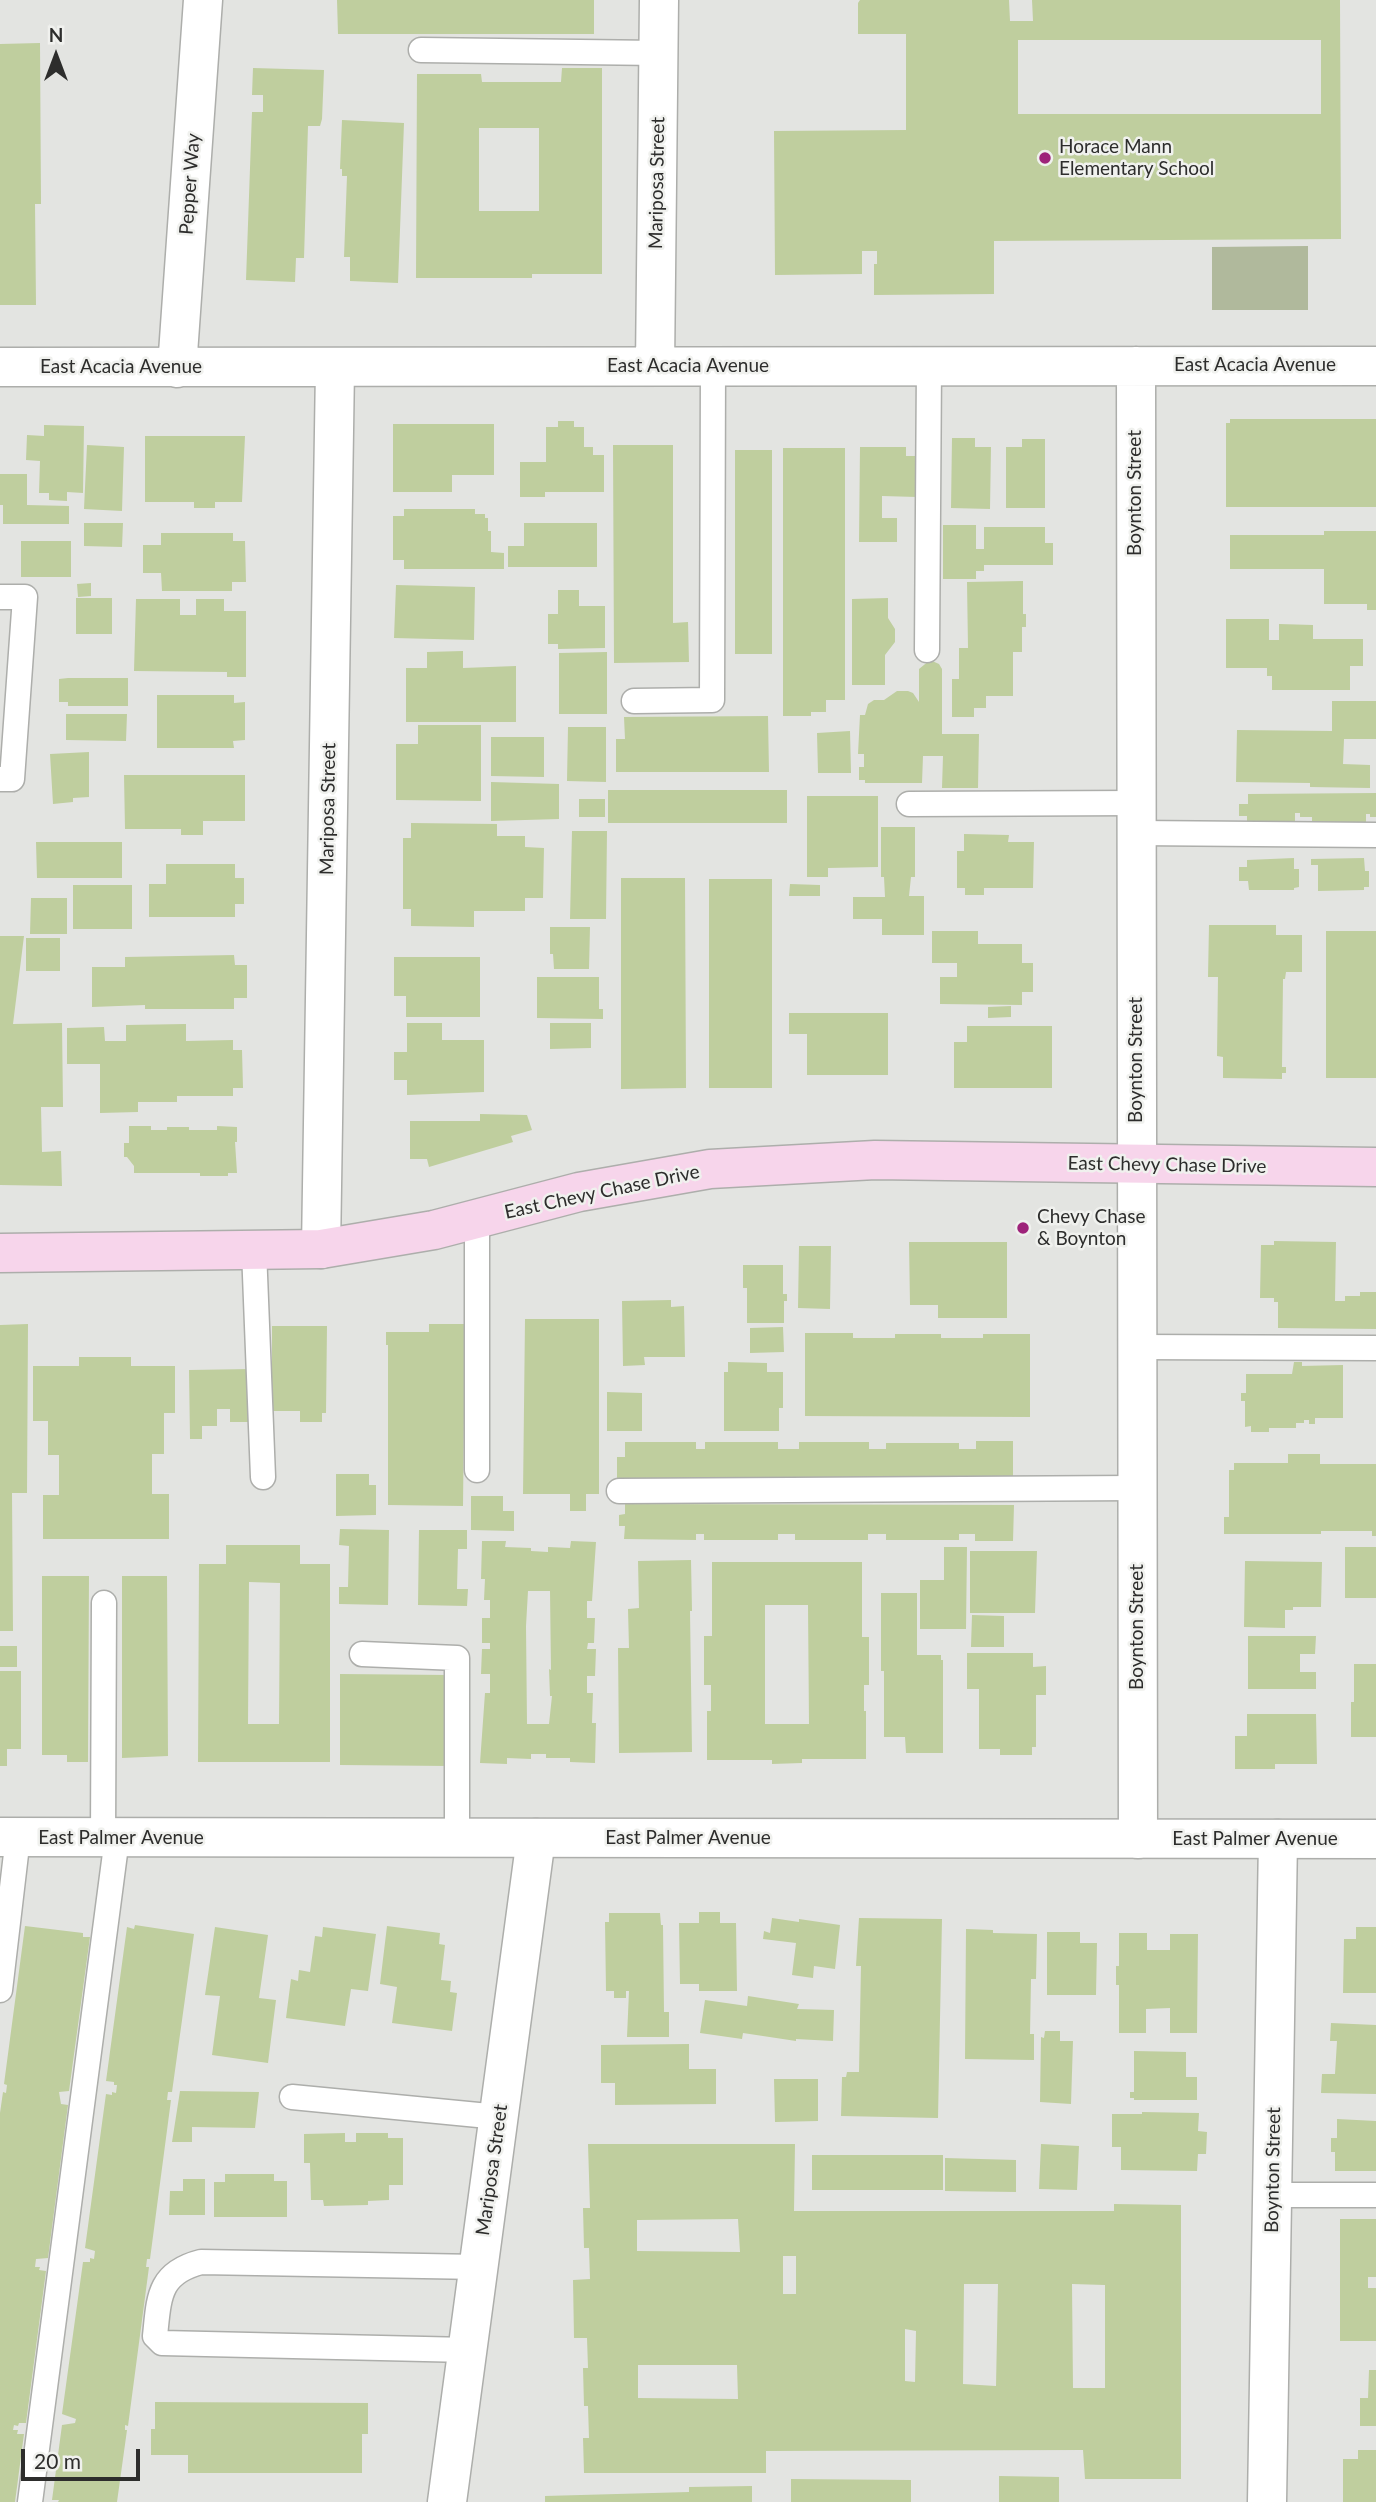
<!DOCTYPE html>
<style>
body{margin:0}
#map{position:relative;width:1376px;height:2502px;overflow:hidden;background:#e3e4e1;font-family:Lato,sans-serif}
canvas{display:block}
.north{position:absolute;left:21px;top:21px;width:70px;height:70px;-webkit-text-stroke:5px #f0f1ee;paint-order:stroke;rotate:0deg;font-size:19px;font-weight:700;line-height:28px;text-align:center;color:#2d2d2c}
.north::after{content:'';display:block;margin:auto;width:24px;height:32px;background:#2d2d2c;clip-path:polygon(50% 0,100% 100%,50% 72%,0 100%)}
.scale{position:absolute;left:21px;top:2449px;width:119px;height:32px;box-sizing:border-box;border:4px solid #2d2d2c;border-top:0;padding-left:9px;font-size:21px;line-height:24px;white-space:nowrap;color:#2d2d2c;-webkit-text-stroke:5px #f0f1ee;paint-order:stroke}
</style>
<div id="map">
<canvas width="1376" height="2502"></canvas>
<div class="north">N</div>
<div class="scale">20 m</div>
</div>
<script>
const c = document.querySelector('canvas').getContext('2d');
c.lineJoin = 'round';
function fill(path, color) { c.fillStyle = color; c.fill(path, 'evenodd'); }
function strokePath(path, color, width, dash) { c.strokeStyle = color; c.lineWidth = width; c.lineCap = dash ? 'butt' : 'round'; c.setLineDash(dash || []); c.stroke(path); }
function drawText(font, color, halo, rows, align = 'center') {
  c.font = font + ' Lato,sans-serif'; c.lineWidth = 5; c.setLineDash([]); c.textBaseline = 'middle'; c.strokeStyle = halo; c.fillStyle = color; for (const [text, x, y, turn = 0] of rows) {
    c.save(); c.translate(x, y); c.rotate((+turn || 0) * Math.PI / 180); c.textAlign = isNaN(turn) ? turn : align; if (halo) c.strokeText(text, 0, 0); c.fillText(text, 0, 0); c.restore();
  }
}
const green = new Path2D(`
 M1308 246V310H1212V247Z`);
const building = new Path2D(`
 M337 0H594V34H338Z
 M860 0H1009L1010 21H1033L1032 0H1340L1341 239 994 241V294L874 295V264H877V251H862V274L775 275 774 131 906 130V34H858V3ZM1018 40H1321V114H1018Z
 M40 43 41 204H35L36 305H0V44Z
 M253 68 324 70 322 119 320 126H308L304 258H296L295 282 246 280 252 112H263V95H252Z
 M562 68H602V274H532V278H416L417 74H481L482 82H561ZM479 128H539V211H479Z
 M342 120 404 123 398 283 350 281V257H344L347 176H342V169H340Z
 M1230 419H1376V507H1226V423H1230Z
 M558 421H574V427H584V447H593V455H604V492H545V497H520V462H546V427H558Z
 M393 424H494V475H452V492H393Z
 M44 425 84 426 83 493 67 492V501L49 500V493H39L40 461 26 460 27 435 44 436Z
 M145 436H245L242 502H215V508H194V502H145Z
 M952 438H975V447H991L990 509 951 508Z
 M1022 439H1045V508H1006V447H1022Z
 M87 445 124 447 122 511 84 509Z
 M613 445H673V623L688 622 689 662 614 663Z
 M860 447H906V456H917V497L882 496V518H897V542H859Z
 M783 448H845V700H826V712H811V716H783Z
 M735 450H772V654H735Z
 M0 474H27V505L69 506V524H3V505H0Z
 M404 509H475V514H485V518H488V531H491V552L504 553V569H404V560H393V516H404Z
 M84 523H123L122 547 84 546Z
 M524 523H597V567H508V546H524Z
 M943 525H976V549H984V527H1045V543H1053V565H984V571H976V579H943Z
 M1324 531H1376V610H1367V604H1324V569H1230V535H1324Z
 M161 533H233V541H245L246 582H232V591H162L161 573H143V545H161Z
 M21 541H71V577H21Z
 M1023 581V614H1026V627H1022V652H1013V696H986V708H974V717H952V679H959V648H968L967 582Z
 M91 583V596L78 597 77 584Z
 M396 585 475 587 474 640 394 638Z
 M558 590H579V606H605V648L558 649V644H548V614H558Z
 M76 598H112V634H76Z
 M888 598V618L895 629V642L885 655V685H852V599Z
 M136 599H180V615H196V599H224V611H246V677H227V672L134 671Z
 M1226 619H1269V640H1279V624L1313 625V639H1363V666H1350V690H1272V676H1267V668H1226Z
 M463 651V668L516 666V722H406V668H427V652Z
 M607 652V714H559V653Z
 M930 660 939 664 942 669V734H979L978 788H942L943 756H923L922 783H865V780H859V767H864V754H858L860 715H865L868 704 874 700H884L897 691H908L913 693 919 702V669Z
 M68 678H128V706H68V702H59V679Z
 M157 695H234V703L245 702V740L233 741 234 748H157Z
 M1332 701H1376V739H1344L1343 764 1370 765V788L1310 787V783L1236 782 1237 730 1332 731Z
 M66 714H127L126 741 66 740Z
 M768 716 769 772H616V739H625L624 717Z
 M418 725H481V801L396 800V744H418Z
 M568 727H606V782L567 781Z
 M850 731 851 773H818L817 733Z
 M491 737H544V777L491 776Z
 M89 752V797L73 798V802L53 804 50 754Z
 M124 775H245V821H203V835H181V829H125Z
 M491 782 559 784V819L491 821Z
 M608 790H787V823H608Z
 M1376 793V817H1370V814H1366V826H1312V817H1300V813H1295V826L1247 827V816H1239V804H1248V794Z
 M807 796H878V867L828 868V877H807Z
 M579 799H605V817H579Z
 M411 823 497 824V836H525V847L544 848 543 898H525V911H474V927L411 926V909H403V838H411Z
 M881 827H915V877H911L909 896H924V935H882V919H853V897H885L884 877H881Z
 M572 831H607L606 919H570Z
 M964 834 1009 835 1008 842H1034L1033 888H984V895H965V888H957V851H964Z
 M36 842H122V878H37Z
 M1294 858V869H1299V887L1294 888V890H1249L1248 881H1239V867H1247V860Z
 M1364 858 1365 871H1369V887H1364V890L1318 891V865H1311V859Z
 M166 864H235V878H244V904H235V917H149V884H166Z
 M621 878H685L686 1088 621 1089Z
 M709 879H772V1088H709Z
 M790 884 820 885V896H789Z
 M73 885H132V929H73Z
 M31 898H67V934H30Z
 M1209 925H1276V935H1302V972H1286L1285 979H1283L1282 1067H1286V1073H1282V1079L1223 1078V1057L1217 1056 1218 977H1208Z
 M550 927H590L589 969H554L553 954H550Z
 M932 931H978V944H1022V963H1033V992H1022V1005L940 1004V977H957V963H932Z
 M1326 931H1376V1078H1326Z
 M0 936H24L13 1024 62 1023 63 1107H41L42 1152 61 1151 62 1186 0 1185Z
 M26 938H60V971H26Z
 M234 955 235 965H247V998H234V1009H145V1005L92 1007V967H125V957Z
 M394 957H480V1017H406V996H394Z
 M537 977H599V1009H603V1019L537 1018Z
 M1011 1006V1017L988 1018V1007Z
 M789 1013H888V1075H807V1034H789Z
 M407 1023H442V1040H484V1092L407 1095V1080H394V1052H407Z
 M550 1023H591V1048L550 1049Z
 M186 1024V1041L233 1040V1050H242L243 1088H233V1096H177V1102H138V1112L100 1113V1064H67V1028L104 1027 105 1041H126V1025Z
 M967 1026H1052V1088H954V1042H967Z
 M480 1114 527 1115 532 1130 511 1136 513 1142 429 1167 427 1159H410V1121H480Z
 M129 1126H151V1130H167V1127H189V1130H217V1126L237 1127V1142H235L237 1173H228V1176H200V1173H134V1166L127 1157H124V1143H129Z
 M1274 1241 1336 1242 1335 1301H1345V1296H1360V1292H1376V1329L1278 1328V1302H1274V1298H1260L1261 1245H1274Z
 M909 1242H1007V1318H938V1305H910Z
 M799 1246H831L830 1309 798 1308Z
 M743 1265H783V1294H787V1301H784V1323H747V1288H743Z
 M671 1300V1307L684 1306 685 1357H644L645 1365 623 1366 622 1301Z
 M525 1319H599V1494H586V1511H570V1494H523Z
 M28 1324 27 1493H12L13 1631H0V1325Z
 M429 1324H465L463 1506 388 1505V1345H386V1332H429Z
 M272 1326H327L326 1413H322V1422H300V1411H272Z
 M783 1327 784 1352 750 1353V1328Z
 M805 1333H853V1338H895V1334H941V1338H983V1334H1030V1417L805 1416Z
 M79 1357H131V1366H175V1413H164V1454H152V1494H169V1539H43V1495H59V1455H48V1421H33V1366H79Z
 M728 1362 767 1363V1372H783V1408H779V1431H724V1372H728Z
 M1294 1362H1302V1366L1343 1365V1418H1315V1424H1309V1420H1304V1423H1296V1428H1269V1432H1251V1426L1245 1427V1401H1241V1393H1246V1374H1292Z
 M251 1369V1422H230V1409H217V1426H202V1439H190L189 1370Z
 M607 1392 642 1393V1431H607Z
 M976 1441H1013V1478L617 1479V1457H625V1442H696V1449H705V1442H778V1449H799V1442H869V1449H886V1443H959V1449H976Z
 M1288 1454H1320V1464H1376V1536H1372V1531H1321V1534H1224V1517H1229V1470H1234V1463H1288Z
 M336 1474H369V1485H376V1515L336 1516Z
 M471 1496H503V1511H514V1531L471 1530Z
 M625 1504 1014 1505 1013 1541H975V1534H959V1540H886V1534H868V1540H795V1534H778V1540H704V1534H696V1540L624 1539 625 1526H619V1515L625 1514Z
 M340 1529 389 1530 388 1605 339 1604V1587H348L349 1546 339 1545Z
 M419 1530H467V1549H458L457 1589H468L467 1606 418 1605Z
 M482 1541H506L505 1547 531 1548V1551L548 1552V1547L570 1548 571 1541 596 1542 592 1601H587V1618H595L594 1643H588L587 1649H596L595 1676H587V1693H593L592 1723H596L595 1763 570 1762V1758H546V1754H531V1759L507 1758V1764L480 1763 485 1693H490V1674H481L482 1649H490V1643H482V1618H490V1600H484L485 1579H481ZM528 1591H550L551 1670 549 1669 550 1696H552L549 1724H527L526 1626Z
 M226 1545H300V1564H330V1762H198L199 1564H226ZM249 1582 280 1583 279 1724H248Z
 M944 1547H967L966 1629H920V1580H944Z
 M1345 1547H1376V1598H1345Z
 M970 1551H1037L1035 1613H970Z
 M691 1560 692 1611H690L692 1752 619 1753 618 1648H629L628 1609 639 1608 638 1561Z
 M1245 1561 1322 1562 1321 1607H1293V1610H1285V1628L1244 1627Z
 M712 1562H862V1637H869V1685H864V1711H866V1759H802V1763L772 1764V1760H707V1711H711V1685H704V1636H712ZM765 1605H808L809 1724H765Z
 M42 1576H89L88 1762H67V1755H42Z
 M122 1576H167L168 1756 122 1758Z
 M881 1593H917V1655H941V1660H943V1753H906L905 1737H884V1671H881Z
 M972 1615 1004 1616V1647H971Z
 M1248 1636H1316L1315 1654H1300V1672H1316V1689H1248Z
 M0 1646H17V1667H0Z
 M967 1653H1033V1667L1046 1666V1695H1036V1747H1032V1755H1000V1749H979V1689H967Z
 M1354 1664H1376V1737H1351V1702H1354Z
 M0 1671H21V1749H7V1766H0Z
 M340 1674 449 1675V1766L340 1765Z
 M1247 1714H1316L1317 1764H1275V1769H1235V1736H1247Z
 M699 1912H720V1923H736L737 1991H699V1984H680L679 1923H699Z
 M609 1913H660L661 1925H663L664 2012H669V2037H627L629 1991H626V1998H614V1991H606L605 1922H609Z
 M772 1918 799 1922V1919L840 1925 835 1969 814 1966 813 1978 792 1975 796 1943 763 1939 764 1931 770 1933Z
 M859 1918 942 1919 938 2118 841 2116 842 2077H846L847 2072H859L861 1966H856Z
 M135 1925 194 1934 172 2092H168L167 2100H171L150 2259H147L146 2267H149L128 2426 125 2425V2430H127L117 2502H58L59 2500H52L62 2425 75 2423 76 2419 62 2414 83 2262H90V2258L94 2259 95 2251 85 2248 106 2094 112 2095V2092L116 2093 117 2085H114V2082L106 2081 127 1927 134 1929Z
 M25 1926 83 1933V1937H90L69 2091 59 2092 61 2104 68 2105 48 2258 36 2259 35 2267H40L39 2270 46 2271 26 2423H19L18 2426 14 2425 13 2430H18L17 2434H24L15 2502H0V2113L3 2092 6 2093 7 2085 4 2084Z
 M387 1926 440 1933 439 1944 445 1945 441 1980 451 1981 450 1992 457 1993 452 2031 392 2023 397 1987 380 1984Z
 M215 1927 268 1935 259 1998 276 2000 268 2063 212 2055 220 1996 205 1995Z
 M323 1927 376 1934 368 1991 351 1989 345 2026 286 2018 291 1979 298 1981 299 1970 310 1972 315 1936 322 1937Z
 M1356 1927H1376V1993H1343L1344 1939H1356Z
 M966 1929 993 1930V1933L1037 1934 1036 1979H1031L1030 2034H1034V2060L965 2059Z
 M1047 1932H1080V1943H1097L1096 1995H1047Z
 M1119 1933H1147V1950H1170V1934H1198L1197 2033H1170V2008L1146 2009V2033H1119V1985H1116V1966H1119Z
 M748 1996 799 2004 797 2009 834 2010 833 2041 796 2039V2041L743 2033 742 2039 700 2033 705 2000 747 2006Z
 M1331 2023 1376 2025V2094L1321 2093 1322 2074H1335L1337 2041H1330Z
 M1045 2031H1060V2041H1073L1071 2104 1040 2102 1041 2037 1044 2038Z
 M689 2044V2069H716V2104L615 2105V2083H601V2045Z
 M1134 2051 1186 2052V2077H1197V2100H1134V2098H1130V2092H1134Z
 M774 2079H818V2121L775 2122Z
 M180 2091 259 2092 255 2128 192 2127V2142H172Z
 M1142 2112 1199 2113 1198 2131 1207 2132 1206 2154H1198L1197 2171 1121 2170V2147H1112V2114H1142Z
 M1337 2119 1376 2121V2171H1335V2152H1331V2138H1337Z
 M345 2133V2142H356V2133H388V2138H403V2185H389V2200L368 2201V2205L324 2206 323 2200H311L310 2163H304V2134Z
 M588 2144H795L794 2211H1114V2204L1181 2205V2479H1085L1083 2450 766 2451V2473H584L583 2438H589L588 2406H584L583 2368H588L587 2338H574L573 2280 590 2279 589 2248H584L583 2208H590ZM738 2219 740 2252 637 2251V2220ZM783 2256H796V2294H783ZM964 2284H998L996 2386 963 2384ZM1072 2284 1105 2285V2388H1073ZM905 2329 916 2331 915 2382 905 2381ZM638 2365H737L738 2399 638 2398Z
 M1041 2144 1079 2146 1077 2190 1039 2189Z
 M812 2155H943V2190H812Z
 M945 2158 1016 2160V2192L945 2191Z
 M225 2174H274V2181H287V2217H214V2182H225Z
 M183 2179H205V2215H169L170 2191H183Z
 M1340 2219H1376V2277H1368V2288H1376V2341H1340Z
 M1369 2370H1376V2426H1360V2398H1368Z
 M155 2402 368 2403V2434H362V2473H188V2455H151V2429H155Z
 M1358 2450H1376V2502H1343V2459H1358Z
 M999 2476 1059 2477V2502H999Z
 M791 2479 911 2480V2502H791Z
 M752 2486V2502H545V2496L689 2492V2487Z`);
const service = new Path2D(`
 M421 50 659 53
 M0 597H25L12 779H0
 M927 650 929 366
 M634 701 712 700 713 366
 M909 804 1137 803
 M1137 833 1376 835
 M477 1219V1470
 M254 1250 263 1477
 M1137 1347 1376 1348
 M619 1491 1136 1488
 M362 1654 457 1658V1838
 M103 1838 104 1603
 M0 1990 18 1837
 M292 2097 499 2117
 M1273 2195H1376
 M468 2350 162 2343 155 2336C159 2298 158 2273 201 2262L479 2267
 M30 2502 117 1838`);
const minor = new Path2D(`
 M655 366 659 0
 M1136 366 1138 1839
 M0 367 1376 366
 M177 368 203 0
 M321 1249 335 368
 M447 2502 536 1838
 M1267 2502 1278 1839`);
const tertiary = new Path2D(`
 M0 1837 1376 1839`);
const secondary = new Path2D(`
 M0 1253 321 1249 434 1230 579 1192 710 1169 875 1160 1376 1167`);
const markers = [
 [1045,158,7,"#9e237a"],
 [1023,1228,7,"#9e237a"]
];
const poiNames = [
 ["Horace Mann",1059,147],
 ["Elementary School",1059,169],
 ["Chevy Chase",1037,1217],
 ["& Boynton",1037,1239]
];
const streetNames = [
 ["Mariposa Street",657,183,-89],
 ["Pepper Way",190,184,-86],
 ["East Acacia Avenue",1255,365],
 ["East Acacia Avenue",688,366],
 ["East Acacia Avenue",121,367],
 ["Boynton Street",1135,493,-90],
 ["Mariposa Street",328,809,-89],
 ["Boynton Street",1136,1060,-90],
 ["East Chevy Chase Drive",1167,1165,1],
 ["East Chevy Chase Drive",602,1192,-12],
 ["Boynton Street",1137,1627,-90],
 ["East Palmer Avenue",121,1838],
 ["East Palmer Avenue",688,1838],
 ["East Palmer Avenue",1255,1839],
 ["Mariposa Street",492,2170,-82],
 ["Boynton Street",1273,2170,-89]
];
fill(green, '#b0b99c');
fill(building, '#bfce9e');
strokePath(service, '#adaeab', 27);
strokePath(minor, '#adaeab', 41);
strokePath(tertiary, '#adaeab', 41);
strokePath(secondary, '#adaeab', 41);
strokePath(service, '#fff', 24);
strokePath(minor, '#fff', 38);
strokePath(tertiary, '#fff', 38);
strokePath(secondary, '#f7d5eb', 38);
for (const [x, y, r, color] of markers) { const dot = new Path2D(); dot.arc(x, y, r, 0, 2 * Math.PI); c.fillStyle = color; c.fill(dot); strokePath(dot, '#f0f1ee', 2.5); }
drawText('19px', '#2d2d2c', '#f0f1ee', poiNames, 'left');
drawText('19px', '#2d2d2c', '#f0f1ee', streetNames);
</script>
